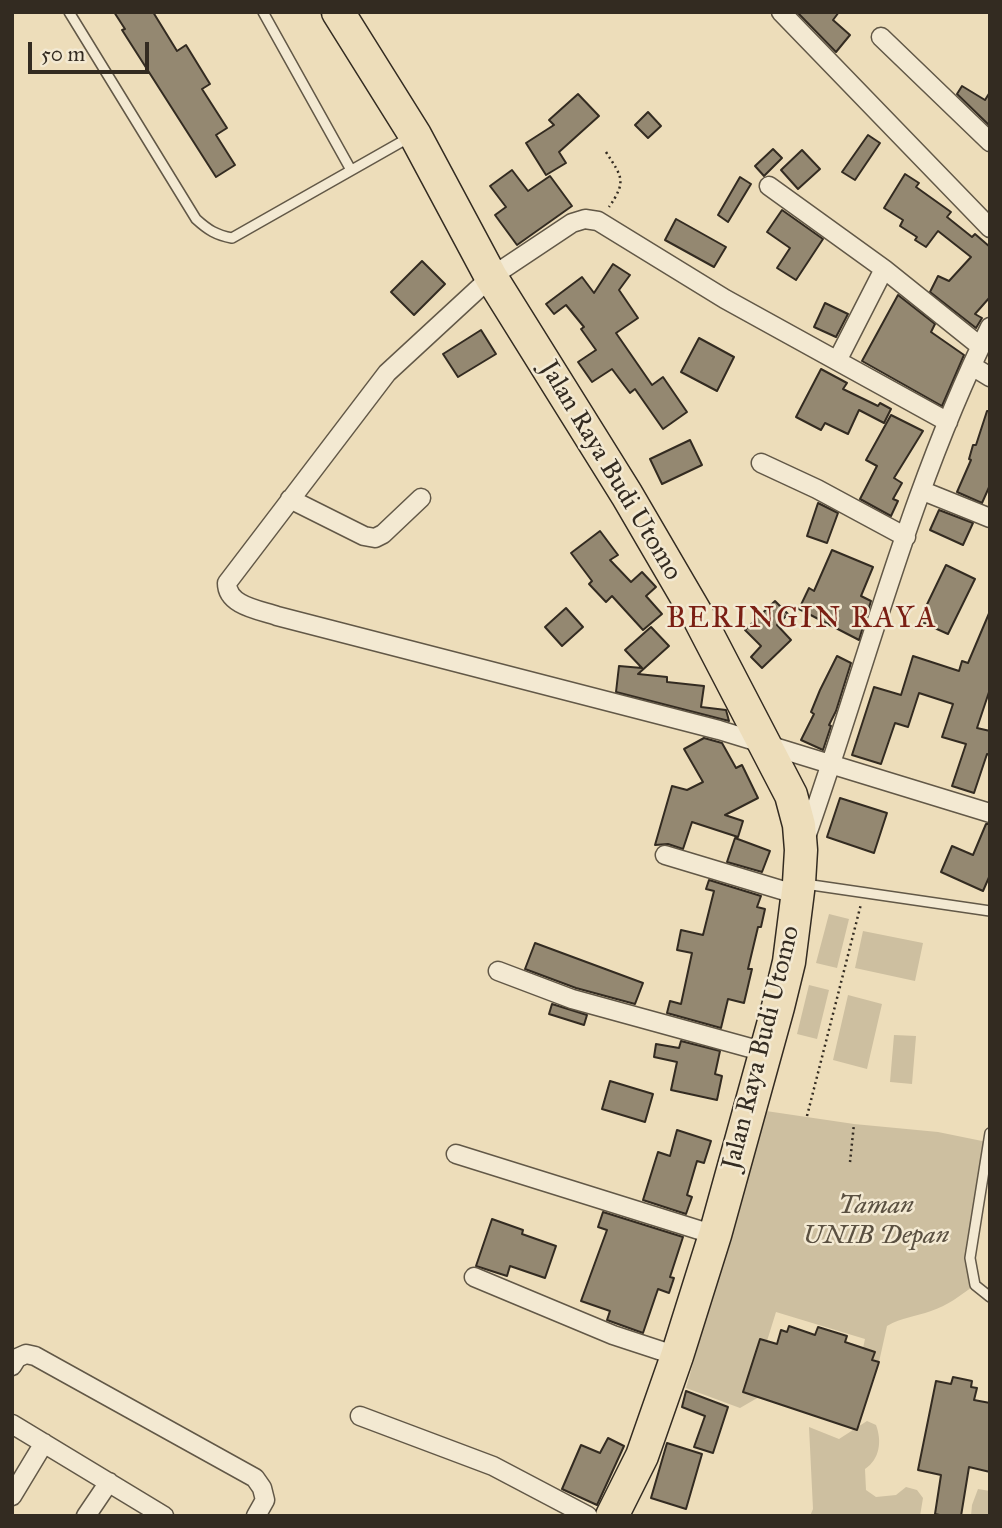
<!DOCTYPE html>
<style>
body{margin:0}
#map{position:relative;width:1002px;height:1528px;overflow:hidden;background:#edddba;font-family:"IM FELL Great Primer",serif}
canvas{display:block}
.frame{position:absolute;inset:0;border:14px solid #332b21;pointer-events:none}
.scale{position:absolute;left:28px;top:42px;width:121px;height:32px;box-sizing:border-box;border:4px solid #332b21;border-top:0;padding-left:9px;font-size:21px;line-height:24px;white-space:nowrap;color:#332b21;-webkit-text-stroke:5px #f3e9d2;paint-order:stroke}
</style>
<div id="map">
<canvas width="1002" height="1528"></canvas>
<div class="frame"></div>
<div class="scale">50 m</div>
</div>
<script>
const c = document.querySelector('canvas').getContext('2d');
c.lineJoin = 'round';
function fill(path, color) { c.fillStyle = color; c.fill(path, 'evenodd'); }
function strokePath(path, color, width, dash) { c.strokeStyle = color; c.lineWidth = width; c.lineCap = dash ? 'butt' : 'round'; c.setLineDash(dash || []); c.stroke(path); }
function drawText(font, color, halo, rows, align = 'center') {
  c.font = font + ' "IM FELL Great Primer",serif'; c.lineWidth = 5; c.setLineDash([]); c.textBaseline = 'middle'; c.strokeStyle = halo; c.fillStyle = color; for (const [text, x, y, turn = 0] of rows) {
    c.save(); c.translate(x, y); c.rotate((+turn || 0) * Math.PI / 180); c.textAlign = isNaN(turn) ? turn : align; if (halo) c.strokeText(text, 0, 0); c.fillText(text, 0, 0); c.restore();
  }
}
const green = new Path2D(`
 M829 914 849 919 837 968 816 963Z
 M863 931 923 943 915 981 855 968Z
 M809 985 829 990 817 1039 797 1034Z
 M848 995 882 1004 867 1069 833 1060Z
 M894 1035 916 1036 912 1084 890 1082Z
 M766 1111 854 1124 938 1132 987 1142 970 1258 975 1285C961 1295 947 1306 931 1311 915 1317 902 1317 887 1326L879 1362 872 1360 875 1352 863 1348 865 1339 776 1312 767 1341 759 1397 740 1408 686 1388Z
 M867 1421 876 1425C882 1441 880 1459 865 1469L866 1490 876 1497 896 1495 906 1487 917 1490 923 1498 920 1516H810L813 1509 809 1427 839 1439Z
 M978 1489 990 1491V1516H971L972 1505Z`);
const building = new Path2D(`
 M114 12H153L177 51 186 45 210 84 202 89 227 128 216 135 235 165 216 177 122 30 125 29Z
 M797 12H839L833 20 850 35 836 52Z
 M962 86 985 100 990 92V126L957 94Z
 M578 94 599 116 559 152 566 163 546 175 526 143 554 125 549 120Z
 M648 112 661 126 648 138 635 125Z
 M868 135 880 143 855 180 842 172Z
 M773 149 782 158 764 176 755 166Z
 M802 150 820 169 798 189 781 170Z
 M512 170 528 191 550 176 572 206 517 245 495 215 506 207 490 186Z
 M905 174 919 183 916 187 951 212 947 217 972 237 975 234 990 247V297L975 314 982 318 976 328 930 292 938 276 949 281 971 257 938 231 926 247 915 240 917 237 900 226 903 220 884 208Z
 M740 177 751 184 728 222 718 215Z
 M782 210 823 239 796 280 777 268 790 248 767 232Z
 M676 219 726 247 714 267 665 240Z
 M422 261 445 284 414 315 391 292Z
 M613 264 630 275 619 290 638 318 616 333 652 385 663 377 687 412 663 429 635 389 630 393 612 369 592 382 578 362 596 350 581 329 584 327 566 305 554 314 546 304 582 277 594 293Z
 M898 295 935 324 931 332 964 355 942 406 862 361Z
 M825 303 848 314 836 337 814 327Z
 M481 330 496 354 458 377 443 354Z
 M699 338 734 357 717 391 681 372Z
 M821 369 847 383 843 389 878 406 880 403 891 409 884 423 859 410 848 434 825 423 821 430 796 417Z
 M987 411H990V485L982 503 957 492 971 460 969 459 973 445H976Z
 M891 415 923 431 894 478 902 483 893 499 898 501 891 516 860 499 877 466 866 460Z
 M690 440 702 465 662 484 650 459Z
 M818 503 838 513 827 543 807 536Z
 M939 510 973 523 963 545 930 530Z
 M600 531 618 555 610 560 631 582 642 572 656 587 646 596 662 614 643 630 612 596 606 602 589 584 592 581 571 553Z
 M832 550 873 567 861 596 871 601 859 640 799 609 809 588 814 591Z
 M946 565 975 579 948 634 919 621Z
 M775 601 788 614 777 625 791 640 762 668 751 657 761 646 745 630Z
 M566 608 583 627 562 646 545 627Z
 M990 611V689L977 728 990 731V755L987 754 974 793 952 786 966 744 942 737 953 704 919 693 908 727 895 723 881 764 852 755 874 687 901 695 913 656 959 671 962 661 968 663Z
 M651 627 669 646 638 674 667 677V682L704 686 701 707 726 710 729 721 616 692 619 666 642 668 625 650Z
 M837 656 851 663 836 711 829 725 831 726 823 750 801 740 814 714 811 712 820 690Z
 M704 738 722 743 736 768 742 765 758 798 725 815 743 821 738 837 692 822 683 849 668 844 655 845 672 786 687 790 703 782 684 749Z
 M840 798 887 813 874 853 827 837Z
 M986 824H990V875L983 891 941 872 952 846 973 855Z
 M735 838 770 851 762 872 727 862Z
 M709 880 761 896 757 907 765 909 761 927H758L748 969H752L744 1003 728 999 721 1028 667 1013 670 1001 681 1004 692 953 677 950 681 930 703 935 714 891 706 889Z
 M535 943 643 983 635 1004 576 988 525 969Z
 M552 1004 587 1015 584 1025 549 1014Z
 M681 1041 720 1051 715 1074 722 1076 717 1100 671 1090 677 1062 654 1057 656 1044 679 1048Z
 M610 1081 653 1094 645 1122 602 1109Z
 M677 1130 711 1141 704 1163 697 1161 687 1195 692 1197 686 1214 643 1200 658 1152 670 1156Z
 M603 1212 683 1237 670 1277 674 1278 669 1293 658 1289 643 1333 607 1320 610 1311 581 1301 607 1230 598 1227Z
 M492 1219 523 1230 522 1234 556 1246 545 1278 510 1266 507 1276 476 1266Z
 M789 1326 815 1335 818 1327 847 1336 845 1342 875 1352 872 1360 879 1362 857 1430 743 1392 760 1339 777 1344 781 1330 787 1332Z
 M953 1377 972 1381 971 1387 977 1388 974 1400 990 1403V1472L969 1467 961 1516H944L935 1514 941 1475 918 1470 936 1381 951 1384Z
 M686 1391 728 1407 713 1453 694 1447 705 1416 682 1407Z
 M608 1438 624 1446 597 1505 562 1489 581 1445 600 1453Z
 M667 1443 702 1454 686 1509 651 1498Z`);
const path = new Path2D(`
 M606 152C622 177 627 181 609 207
 M807 1116 861 904
 M850 1162 854 1124`);
const lane = new Path2D(`
 M69 12 196 219C208 230 216 235 232 238L410 137
 M263 12 351 170
 M805 884 990 911
 M990 1133 970 1258 975 1285 990 1297`);
const street = new Path2D(`
 M781 12 990 228
 M881 37 990 142
 M769 186 884 269 980 346
 M837 361 884 269
 M972 366 990 377
 M948 422 725 299 598 221 585 219 572 223 491 277 387 373 227 583C227 606 260 610 277 616L719 730 990 813
 M761 463 817 489 906 537
 M923 491 990 518
 M290 499 364 536 375 538 383 534 421 498
 M806 837C866 667 910 489 990 327
 M665 855 798 895
 M498 971 572 999 765 1052
 M456 1154 715 1235
 M474 1277 613 1335 677 1356
 M12 1366 17 1358 26 1354 35 1356 255 1478 262 1488 265 1500 256 1516
 M360 1416 493 1466 588 1516
 M12 1424 164 1516
 M12 1496 44 1443
 M86 1516 109 1482`);
const highway = new Path2D(`
 M338 12 415 135 491 277 627 495 700 620 791 795 799 825 801 850 799 883 789 962 778 1007 715 1235 677 1356 642 1456 612 1516`);
const streetNames = [
 ["Jalan Raya Budi Utomo",610,471,59],
 ["Jalan Raya Budi Utomo",762,1048,-76]
];
const parkNames = [
 ["Taman",876,1207],
 ["UNIB Depan",876,1237]
];
const quarterNames = [
 ["BERINGIN RAYA",802,620]
];
fill(green, '#cdbfa0');
fill(building, '#948871');
strokePath(building, '#332b21', 2);
strokePath(lane, '#625847', 12);
strokePath(street, '#625847', 21);
strokePath(highway, '#332b21', 35);
strokePath(path, '#332b21', 2.5, [2, 3.5]);
strokePath(lane, '#f3e9d2', 9);
strokePath(street, '#f3e9d2', 18);
strokePath(highway, '#edddba', 32);
drawText('26px', '#332b21', '#f3e9d2', streetNames);
drawText('italic 26px', '#5a5041', '#f3e9d2', parkNames);
c.letterSpacing = '2px';
drawText('30px', '#7a1f14', '#f3e9d2', quarterNames);
c.letterSpacing = '0px';
</script>
